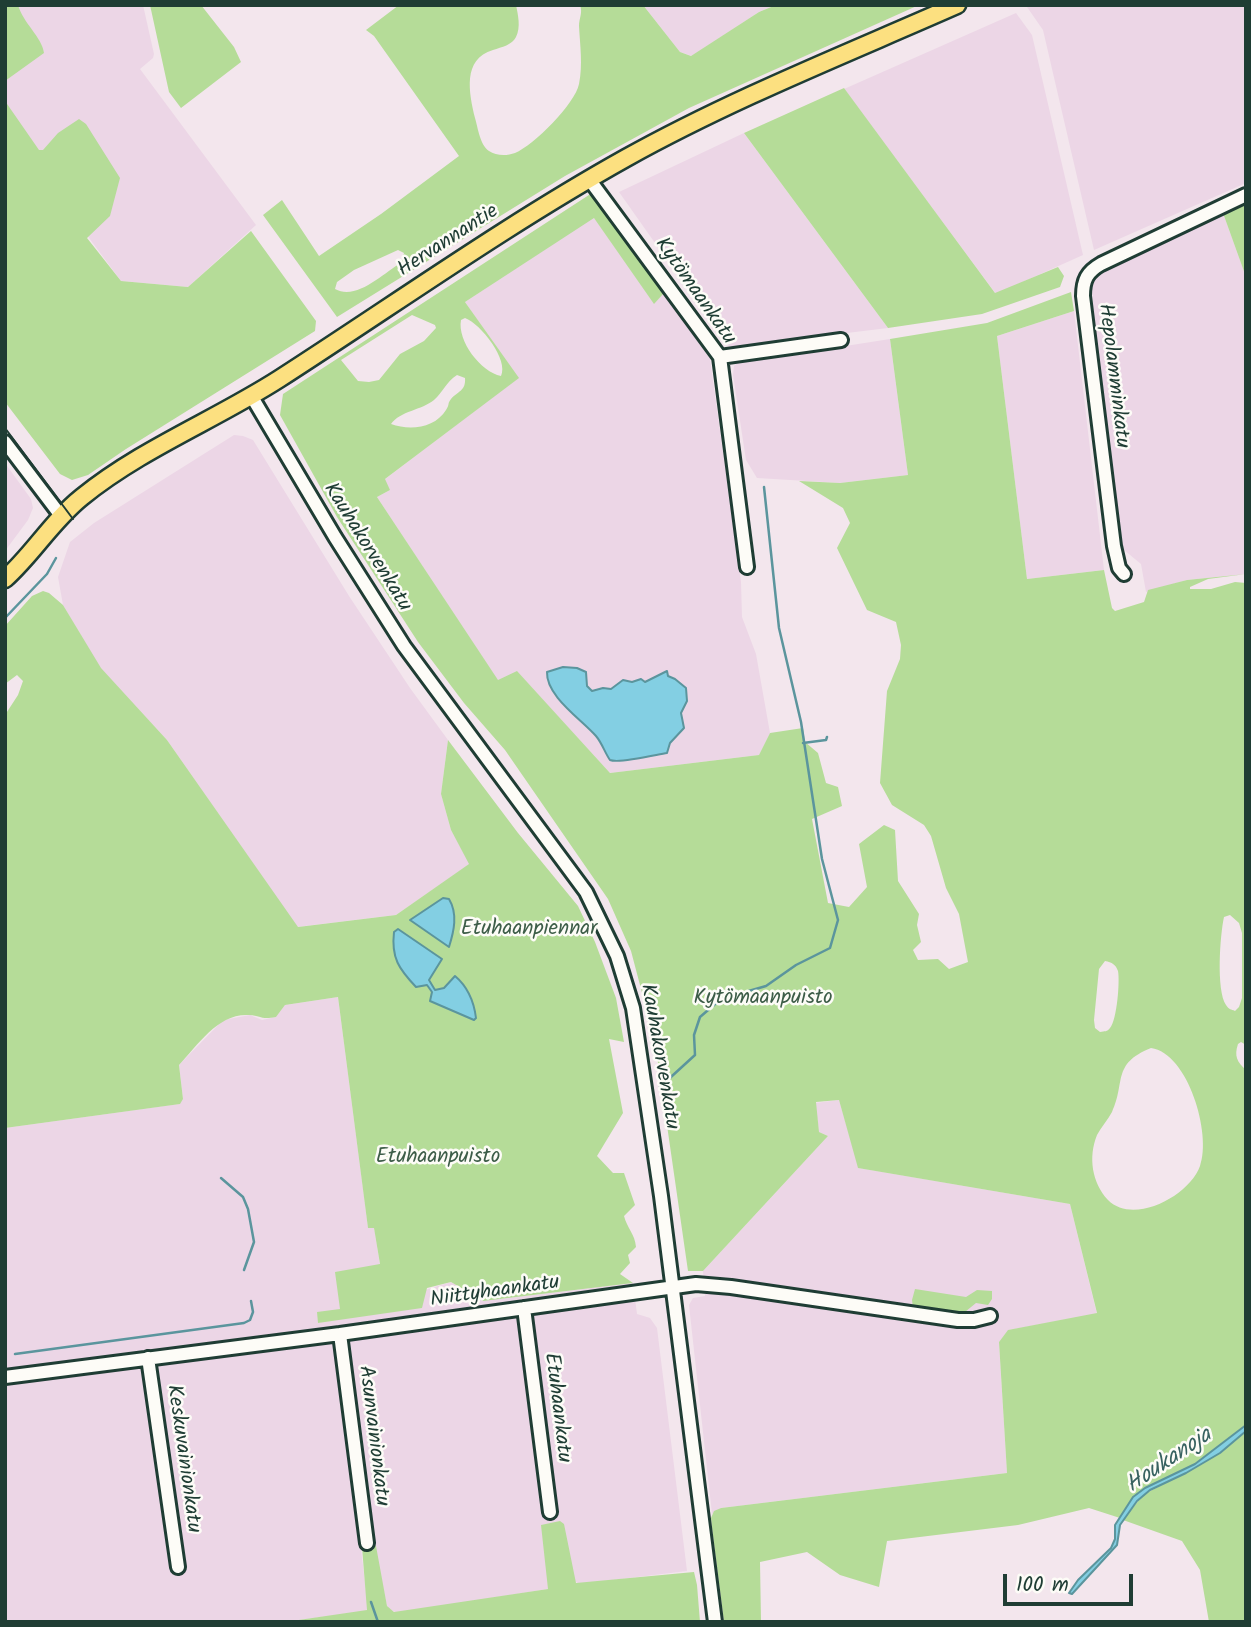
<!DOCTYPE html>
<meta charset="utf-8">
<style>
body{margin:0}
#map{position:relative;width:1251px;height:1627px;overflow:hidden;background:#f3e6ed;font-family:Kalam,sans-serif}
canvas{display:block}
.frame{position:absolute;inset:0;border:7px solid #1f3d34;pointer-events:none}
.scale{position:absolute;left:1003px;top:1574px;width:130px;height:32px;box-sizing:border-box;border:4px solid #1f3d34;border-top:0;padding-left:9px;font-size:21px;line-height:24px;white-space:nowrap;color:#1f3d34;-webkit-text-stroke:5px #fdfcf7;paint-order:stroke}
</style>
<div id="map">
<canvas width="1251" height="1627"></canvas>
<div class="frame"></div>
<div class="scale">100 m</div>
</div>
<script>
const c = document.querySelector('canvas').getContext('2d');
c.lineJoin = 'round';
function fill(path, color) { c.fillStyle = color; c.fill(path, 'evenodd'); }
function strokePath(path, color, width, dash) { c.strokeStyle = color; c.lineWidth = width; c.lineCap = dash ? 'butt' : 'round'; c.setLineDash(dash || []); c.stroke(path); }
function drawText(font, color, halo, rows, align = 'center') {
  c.font = font + ' Kalam,sans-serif'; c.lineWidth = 5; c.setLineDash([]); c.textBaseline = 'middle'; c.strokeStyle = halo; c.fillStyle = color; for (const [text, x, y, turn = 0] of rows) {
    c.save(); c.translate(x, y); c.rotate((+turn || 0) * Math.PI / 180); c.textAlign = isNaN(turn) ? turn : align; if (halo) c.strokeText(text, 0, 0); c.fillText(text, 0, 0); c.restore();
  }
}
const built = new Path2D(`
 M5 5H143L154 54 153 58 140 69 256 225 188 287 121 281 5 125Z
 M643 5H776L759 12 692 56 680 52Z
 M1030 5H1246V183L1094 250 1043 30 1027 7Z
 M1016 13 1032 35 1083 255 996 294 844 89Z
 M744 133 888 328 732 347 727 345 619 192Z
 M1223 213 1246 277V574L1187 580 1146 592 1141 564 1124 550 1121 540 1093 309 1092 286 1100 270Z
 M594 217 654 303 664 293 710 359 741 582 742 617 756 654 770 733 759 755 610 773 517 672 498 681 377 497 390 490 384 480 518 378 465 302Z
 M1074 311 1104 570 1027 579 997 336Z
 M890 339 908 475 840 483 757 478 746 460 733 375 734 366 737 363Z
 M234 435 243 436 253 440 349 596 410 688 448 740 441 794 451 830 470 864 396 915 297 927 167 740 100 668 63 605 58 577 70 542 94 523Z
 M5 463 31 499 33 508 28 520 5 551Z
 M338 997 368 1227H374L380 1265 340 1309 318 1323 451 1282 483 1301 633 1283 637 1314 650 1318 657 1328 687 1571 580 1584 574 1581 548 1589 397 1613 389 1609 387 1606 374 1545 361 1549 368 1608 366 1611 285 1622H5V1128L179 1104 183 1099 179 1065 223 1020 250 1015 262 1020 276 1017 285 1005Z
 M839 1100 859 1168 1070 1204 1097 1314 1009 1330 999 1342 1007 1473 721 1508 712 1514 689 1305 693 1298 705 1296 703 1271 828 1136 819 1132 815 1103Z`);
const green = new Path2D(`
 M5 5H18C23 23 42 37 44 53L5 81Z
 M150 5H201L234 47 241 62 181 108 169 92Z
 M399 5H516C518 15 521 27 516 37 512 45 502 47 493 50 462 59 469 93 475 118 478 128 480 145 489 151 496 156 507 156 515 153 534 145 575 104 579 84 583 65 580 45 579 26 579 18 583 13 580 5H643L680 52 691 56 759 12 776 5H919L689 108 565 176 337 317 263 215 282 200 319 256 381 214 459 156 374 36 366 30ZM398 250 404 253 401 263C383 273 357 301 335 289L337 282 354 270Z
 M844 88 995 293 1058 267 1064 276 1060 287 982 314 888 328 744 133Z
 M5 101 39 150H43L58 133 79 119 86 124 120 178 110 216 87 238 121 281 188 287 251 231 316 321 315 331 126 449 88 475 72 480 60 474 5 402Z
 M592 193 664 293 654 304 594 218 465 302 519 378 385 479 390 490 377 497 498 680 517 671 610 773 759 755 770 733 803 728 805 742 818 753 826 783 838 787 842 806 812 819 828 903 849 907 867 887 859 844 884 825 895 830 898 881 919 914 917 925 921 942 913 950 918 960 938 959 949 969 968 962 959 914 946 888 931 836 924 825 892 805 880 783 887 691 900 659 901 645 896 622 867 610 837 548 850 523 843 508 799 481 840 483 908 475 890 339 987 323 1071 292 1074 311 997 336 1027 579 1104 570 1112 608 1115 611 1144 602 1148 590 1187 580 1246 574 1208 579 1190 587V589H1211L1235 582 1246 583V1045L1241 1042 1238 1044C1234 1056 1237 1062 1246 1070V1425C1228 1438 1212 1453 1193 1465 1160 1486 1142 1480 1120 1518L1089 1508 1018 1525 887 1541 879 1587 840 1575 807 1552 760 1562 761 1622H724L712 1528 711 1518 714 1511 721 1508 1007 1473 999 1342 1008 1330 1097 1313 1070 1204 858 1168 839 1100 816 1102 819 1132 828 1136 703 1271H688L655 1042 631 951 608 899 505 750 464 703 418 642 337 517 280 415 283 394ZM412 315 435 325 436 328 424 341 400 354 379 380 369 382 358 381 341 360ZM465 318C481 324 509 360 501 376 481 372 457 341 461 320ZM457 375 465 378C466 391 458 391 451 399 447 404 450 404 446 410 435 428 410 431 391 424 400 411 422 410 434 400 443 392 446 382 457 375ZM1230 915 1239 923 1242 933V998L1239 1007 1235 1011C1231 1009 1229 1010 1226 1005 1216 990 1220 935 1224 917ZM1105 961C1112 962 1116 965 1118 971 1120 981 1117 1020 1110 1028 1107 1032 1105 1031 1100 1032L1095 1028 1094 1020 1099 969ZM1151 1048C1188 1053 1212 1134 1200 1166 1190 1195 1134 1226 1108 1200 1092 1183 1088 1157 1097 1135 1101 1127 1108 1120 1112 1112 1126 1083 1111 1064 1151 1048Z
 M1246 203V277L1223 213Z
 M43 591 49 593 63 605 101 668 167 740 298 927 396 915 469 864 451 830 441 794 448 740 518 833 578 906 595 942 616 998 624 1042 609 1039 623 1113 597 1156 613 1173H624L635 1205 624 1216C627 1228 635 1234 636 1247L628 1255 630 1263 620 1274 633 1283 483 1301 451 1282 427 1288 422 1308 318 1323 317 1312 340 1309 335 1272 380 1264 374 1228H368L338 997 285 1005 276 1017C261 1020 262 1016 249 1015 218 1013 198 1045 179 1065L183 1099 180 1104 5 1128V715L18 695 23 681 17 675 5 684V626L32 596Z
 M915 1289 966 1297 977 1290 992 1291V1299L988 1305 976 1303 960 1316 913 1308 912 1300Z
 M1246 1431V1622H1209L1200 1570 1182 1541 1123 1520 1143 1495 1220 1453Z
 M560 1521 564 1524 576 1583 694 1572 697 1585 700 1622H285L367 1610 362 1547 376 1546 387 1606 394 1612 548 1589 541 1525Z`);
const water = new Path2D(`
 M563 667 577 668 586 672 587 686 592 691 603 688 611 689 623 680 632 682 641 679 645 682 667 671 668 676 675 679 686 688 687 701 681 713 684 728 670 743 667 753C655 755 619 764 610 760 605 753 602 743 596 736 581 719 546 696 547 672Z
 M443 898 449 899C458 914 454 931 449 947L410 920Z
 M398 929 442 959 429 980 435 990 444 988 455 976C468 987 474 1002 476 1018L474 1020 430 1001 432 992 427 985 416 987C399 969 391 958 394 932Z
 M1246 1425V1431L1220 1453 1186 1473 1150 1490 1137 1501 1120 1525 1117 1545 1072 1594 1069 1593 1078 1580 1111 1548 1115 1539V1525L1133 1497 1145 1488 1195 1464Z`);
const stream = new Path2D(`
 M5 618 47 574 56 558
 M803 743 826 740 827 737
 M660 1087 695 1055 694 1035 700 1017 721 999 766 986 796 965 830 948 838 920 822 859 801 722 779 628 764 487
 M221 1178 243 1197 248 1209 254 1242 244 1270
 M15 1354 244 1323 250 1320 253 1312 251 1301
 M371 1602 378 1622`);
const minor = new Path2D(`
 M589 179 720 357 747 567
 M720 357 841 340
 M252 397 335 537 404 646 586 892 617 956 633 1008 661 1196 715 1622
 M5 442 61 516
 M1124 574 1119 568 1114 546 1083 296C1083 280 1087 272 1101 264L1246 195
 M524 1308 550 1512
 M340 1334 367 1543
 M148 1358 178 1567
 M5 1377 340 1334 696 1284 731 1287 958 1320H974L990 1316`);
const major = new Path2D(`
 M5 579C33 554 52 521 82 497 141 449 215 420 279 379 394 305 506 225 626 158 732 99 846 54 957 5`);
const tram = new Path2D(`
 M5 428 73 519`);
const streetNames = [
 ["Hervannantie",449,242,-33],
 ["Kytömaankatu",694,292,55],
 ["Hepolamminkatu",1112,376,83],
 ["Kauhakorvenkatu",366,548,58],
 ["Kauhakorvenkatu",658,1057,80],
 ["Niittyhaankatu",495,1293,-8],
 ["Etuhaankatu",556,1408,83],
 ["Asunvainionkatu",372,1436,83],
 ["Keskuvainionkatu",182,1459,82]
];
const parkNames = [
 ["Etuhaanpiennar",529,930],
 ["Kytömaanpuisto",763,999],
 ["Etuhaanpuisto",438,1158]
];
const waterNames = [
 ["Houkanoja",1170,1462,-34]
];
fill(built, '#ecd6e6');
fill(green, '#b5dc98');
fill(water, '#83cfe3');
strokePath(water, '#5b959d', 2);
strokePath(stream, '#5b959d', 2.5);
strokePath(minor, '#1f3d34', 18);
strokePath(major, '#1f3d34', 21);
strokePath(minor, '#fdfcf7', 12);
strokePath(major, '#fce080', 16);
strokePath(tram, '#1f3d34', 2);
drawText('21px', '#1f3d34', '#fdfcf7', streetNames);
drawText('21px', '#3d5d48', '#fdfcf7', parkNames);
drawText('italic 23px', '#386260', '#fdfcf7', waterNames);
</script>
